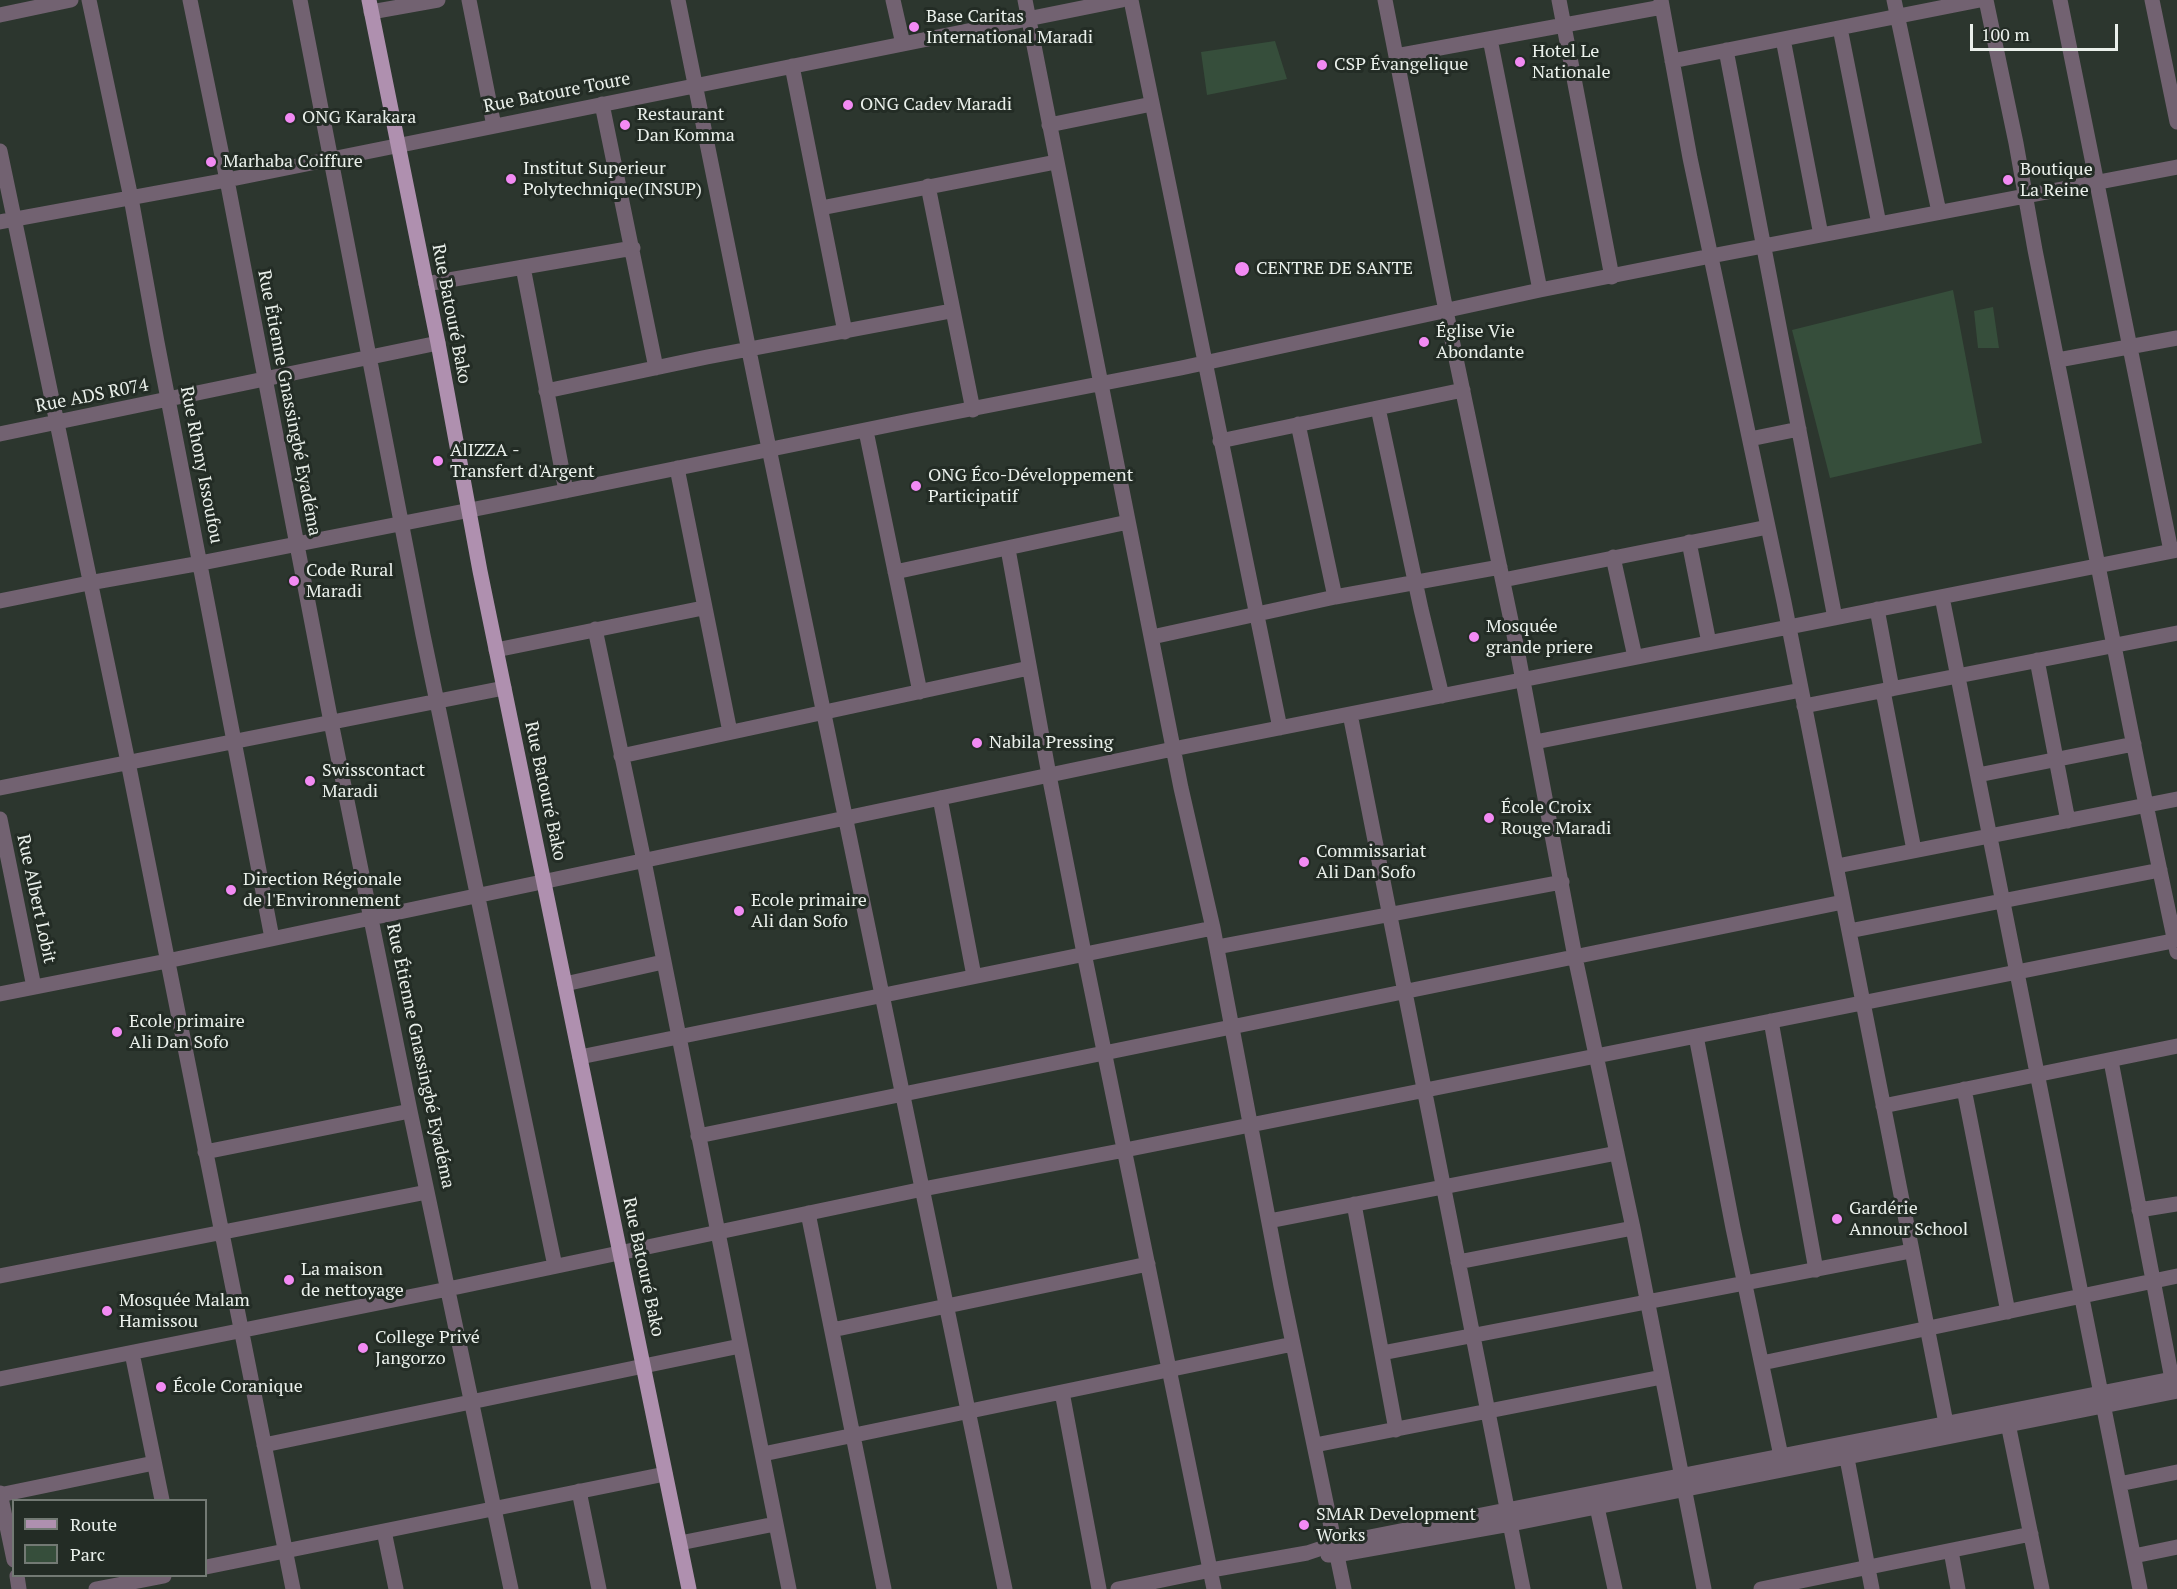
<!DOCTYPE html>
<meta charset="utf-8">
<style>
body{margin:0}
#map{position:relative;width:2177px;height:1589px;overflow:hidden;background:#2c362e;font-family:"PT Serif",serif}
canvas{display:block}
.legend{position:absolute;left:12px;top:1499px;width:195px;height:78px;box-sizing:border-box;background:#232c25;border:2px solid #737a74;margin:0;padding:8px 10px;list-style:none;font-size:18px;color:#eaf0eb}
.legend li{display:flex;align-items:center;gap:12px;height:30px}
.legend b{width:30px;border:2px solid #737a74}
.scale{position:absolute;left:1970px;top:24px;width:148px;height:27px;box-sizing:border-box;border:3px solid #eaf0eb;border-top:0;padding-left:8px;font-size:18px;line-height:21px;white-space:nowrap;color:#eaf0eb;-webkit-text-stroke:4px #232c25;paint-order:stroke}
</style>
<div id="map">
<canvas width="2177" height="1589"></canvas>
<ul class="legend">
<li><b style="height:8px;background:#af90af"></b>Route</li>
<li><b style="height:16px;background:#364e3b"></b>Parc</li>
</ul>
<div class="scale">100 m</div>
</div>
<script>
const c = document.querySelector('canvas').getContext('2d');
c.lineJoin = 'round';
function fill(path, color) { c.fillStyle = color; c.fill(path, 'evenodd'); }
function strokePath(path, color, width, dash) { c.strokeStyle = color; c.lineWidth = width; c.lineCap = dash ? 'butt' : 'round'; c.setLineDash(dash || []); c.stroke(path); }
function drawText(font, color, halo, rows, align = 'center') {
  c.font = font + ' "PT Serif",serif'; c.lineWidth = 6; c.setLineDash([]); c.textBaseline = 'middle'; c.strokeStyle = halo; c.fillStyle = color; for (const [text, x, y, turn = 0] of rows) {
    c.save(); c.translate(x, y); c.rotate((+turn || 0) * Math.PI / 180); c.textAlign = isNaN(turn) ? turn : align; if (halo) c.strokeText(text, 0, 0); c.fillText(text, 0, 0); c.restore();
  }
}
const green = new Path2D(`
 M1275 41 1287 79 1207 95 1201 52Z
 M1953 290 1982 443 1830 478 1792 330Z
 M1993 307 1999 348H1978L1974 311Z`);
const minor = new Path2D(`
 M89 0 131 198 157 342 272 938
 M190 0 227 180 331 722 410 1111 511 1589
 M300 0 423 635 555 1266
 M469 0 494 126
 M678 0 759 400 1005 1589
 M893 0 903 44
 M1025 0 1181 788 1213 928 1281 1286 1344 1589
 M1131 0 1280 728
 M1385 0 1446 311 1517 649 1575 957 1633 1228 1704 1589
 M1559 0 1612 277
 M1661 0 1690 158 1784 602 1946 1423
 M1894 0 1939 212
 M1986 0 2016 143 2035 250 2140 776 2177 952
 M2060 0 2171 551
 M2152 0 2177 122
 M371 12 438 0
 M0 15 71 0
 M1840 28 1879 224
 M1490 39 1540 290
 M1783 39 1821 235
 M1726 50 1835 618
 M1396 56 1662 7
 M1672 61 1980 0
 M792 66 845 332
 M602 104 656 368
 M1049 125 1152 104
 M0 151 128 762 293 1589
 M928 186 973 410
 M821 208 1056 162
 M0 222 227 180 1122 0
 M523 267 566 491
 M426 284 633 248
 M2058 360 2177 338
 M546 391 707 357 951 311
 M1378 408 1421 609 1442 696
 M1298 424 1335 597
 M866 431 920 692
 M0 434 438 343
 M1750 439 1799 429
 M1220 441 1463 390
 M677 468 730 732
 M1689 542 1709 643
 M1008 549 1049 775 1084 953 1214 1589
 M1613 557 1635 657
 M895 572 1128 522
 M1503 580 1768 527
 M1942 597 2140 1589
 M0 601 89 583 201 563 516 501 914 420 1181 368 1540 290 1711 256 2177 167
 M1877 609 1892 689
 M595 629 644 861 789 1589
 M1152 637 1335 597 1500 567
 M496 650 703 608
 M2037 660 2068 821
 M1883 691 1914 850
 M1804 706 2177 633
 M1350 714 1523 1589
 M1535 742 1801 690
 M621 756 1029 668
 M1978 775 2134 744
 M0 788 504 688
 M940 798 974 976
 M0 819 34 987
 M1837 866 2177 799
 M1849 931 2160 870
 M1217 947 1562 882
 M565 984 663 962
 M0 994 167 961 1173 749 2177 550
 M1771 1021 1816 1270
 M1696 1036 1733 1228 1781 1456
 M580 1057 1213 928
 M2111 1061 2172 1379
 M1964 1089 2008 1312
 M1883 1106 2177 1046
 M698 1136 1843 902
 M205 1152 410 1111
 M1354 1204 1396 1430
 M2139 1210 2177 1204
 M808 1213 884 1589
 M1269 1221 1617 1153
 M1458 1262 1633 1228
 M0 1276 427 1192
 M832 1330 1148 1264
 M132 1353 162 1500
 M1382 1353 1911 1251
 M1762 1363 2177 1276
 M0 1379 448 1289 923 1189 1125 1150 2177 940
 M1062 1392 1099 1589
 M2006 1414 2042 1589
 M264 1445 740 1346
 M1315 1445 1662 1377
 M1845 1448 1872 1589
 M763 1454 1293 1344
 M2119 1484 2177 1472
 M579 1491 599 1589
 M0 1493 14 1560
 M0 1495 154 1463
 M1595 1498 1615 1589
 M384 1531 396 1589
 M680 1543 775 1524
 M1951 1551 1958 1589
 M1328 1555H1336L1510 1524 2177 1391
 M2134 1556 2177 1547
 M206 1567 665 1474
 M17 1576 19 1589
 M96 1589 164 1576
 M1118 1589 1211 1570 1307 1553 1334 1544 2177 1378
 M1761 1589 2031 1534`);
const major = new Path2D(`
 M369 0 438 343 480 571 689 1589`);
const markers = [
 [914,27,6,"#f28af3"],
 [1520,62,6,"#f28af3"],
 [1322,65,6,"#f28af3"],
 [848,105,6,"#f28af3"],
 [290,118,6,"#f28af3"],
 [625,125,6,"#f28af3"],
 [211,162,6,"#f28af3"],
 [511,179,6,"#f28af3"],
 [2008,180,6,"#f28af3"],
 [1242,269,8,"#f28af3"],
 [1424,342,6,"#f28af3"],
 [438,461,6,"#f28af3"],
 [916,486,6,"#f28af3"],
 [294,581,6,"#f28af3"],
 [1474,637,6,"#f28af3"],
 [977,743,6,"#f28af3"],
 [310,781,6,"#f28af3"],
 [1489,818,6,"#f28af3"],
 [1304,862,6,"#f28af3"],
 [231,890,6,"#f28af3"],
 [739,911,6,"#f28af3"],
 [117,1032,6,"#f28af3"],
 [1837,1219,6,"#f28af3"],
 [289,1280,6,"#f28af3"],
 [107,1311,6,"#f28af3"],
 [363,1348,6,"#f28af3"],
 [161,1387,6,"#f28af3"],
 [1304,1525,6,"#f28af3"]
];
const poiNames = [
 ["Base Caritas",926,17],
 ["International Maradi",926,38],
 ["Hotel Le",1532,52],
 ["Nationale",1532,73],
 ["CSP Évangelique",1334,65],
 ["ONG Cadev Maradi",860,105],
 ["Restaurant",637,115],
 ["Dan Komma",637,136],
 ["ONG Karakara",302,118],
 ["Marhaba Coiffure",223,162],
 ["Institut Superieur",523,169],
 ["Polytechnique(INSUP)",523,190],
 ["Boutique",2020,170],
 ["La Reine",2020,191],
 ["CENTRE DE SANTE",1256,269],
 ["Église Vie",1436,332],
 ["Abondante",1436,353],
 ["AlIZZA -",450,451],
 ["Transfert d'Argent",450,472],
 ["ONG Éco-Développement",928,476],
 ["Participatif",928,497],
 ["Code Rural",306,571],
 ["Maradi",306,592],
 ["Mosquée",1486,627],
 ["grande priere",1486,648],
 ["Nabila Pressing",989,743],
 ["Swisscontact",322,771],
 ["Maradi",322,792],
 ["École Croix",1501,808],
 ["Rouge Maradi",1501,829],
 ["Commissariat",1316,852],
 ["Ali Dan Sofo",1316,873],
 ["Direction Régionale",243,880],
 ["de l'Environnement",243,901],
 ["Ecole primaire",751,901],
 ["Ali dan Sofo",751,922],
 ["Ecole primaire",129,1022],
 ["Ali Dan Sofo",129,1043],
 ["Gardérie",1849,1209],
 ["Annour School",1849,1230],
 ["La maison",301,1270],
 ["de nettoyage",301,1291],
 ["Mosquée Malam",119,1301],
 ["Hamissou",119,1322],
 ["College Privé",375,1338],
 ["Jangorzo",375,1359],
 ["École Coranique",173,1387],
 ["SMAR Development",1316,1515],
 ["Works",1316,1536]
];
const streetNames = [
 ["Rue Batoure Toure",557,93,-11],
 ["Rue Batouré Bako",451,314,79],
 ["Rue ADS R074",92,396,-11],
 ["Rue Étienne Gnassingbé Eyadéma",289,403,79],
 ["Rue Rhony Issoufou",201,465,79],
 ["Rue Batouré Bako",545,791,78],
 ["Rue Albert Lobit",36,899,78],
 ["Rue Étienne Gnassingbé Eyadéma",420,1056,78],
 ["Rue Batouré Bako",643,1267,78]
];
fill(green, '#364e3b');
strokePath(minor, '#726271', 15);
strokePath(major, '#af90af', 15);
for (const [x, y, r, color] of markers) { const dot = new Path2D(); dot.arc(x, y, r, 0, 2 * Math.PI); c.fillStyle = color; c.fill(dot); strokePath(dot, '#232c25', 2); }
drawText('18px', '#eaf0eb', '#232c25', poiNames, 'left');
drawText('18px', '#eaf0eb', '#232c25', streetNames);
</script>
